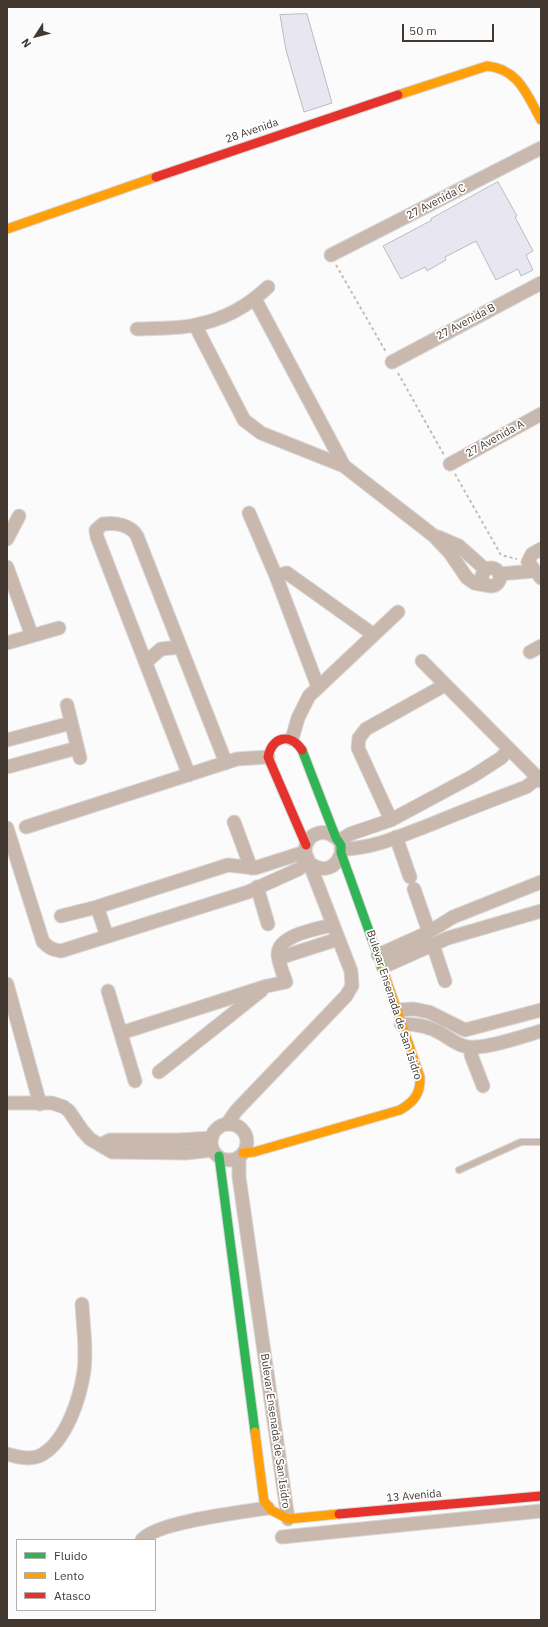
<!DOCTYPE html>
<style>
body{margin:0}
#map{position:relative;width:548px;height:1627px;overflow:hidden;background:#fbfbfb;font-family:"IBM Plex Sans",sans-serif}
canvas{display:block}
.frame{position:absolute;inset:0;border:8px solid #433830;pointer-events:none}
.legend{position:absolute;left:16px;top:1539px;width:140px;height:72px;box-sizing:border-box;background:#fff;border:1px solid #b4afac;margin:0;padding:5px 7px;list-style:none;font-size:12px;color:#433830}
.legend li{display:flex;align-items:center;gap:8px;height:20px}
.legend b{width:20px;border:1px solid #b4afac}
.north{position:absolute;left:16px;top:16px;width:40px;height:40px;-webkit-text-stroke:3px #fff;paint-order:stroke;rotate:234deg;font-size:11px;font-weight:700;line-height:16px;text-align:center;color:#433830}
.north::after{content:'';display:block;margin:auto;width:14px;height:18px;background:#433830;clip-path:polygon(50% 0,100% 100%,50% 72%,0 100%)}
.scale{position:absolute;left:402px;top:24px;width:92px;height:18px;box-sizing:border-box;border:2px solid #433830;border-top:0;padding-left:5px;font-size:12px;line-height:14px;white-space:nowrap;color:#433830;-webkit-text-stroke:3px #fff;paint-order:stroke}
</style>
<div id="map">
<canvas width="548" height="1627"></canvas>
<div class="frame"></div>
<ul class="legend">
<li><b style="height:5px;background:#30b455"></b>Fluido</li>
<li><b style="height:5px;background:#ff9f0a"></b>Lento</li>
<li><b style="height:5px;background:#e5322d"></b>Atasco</li>
</ul>
<div class="north">N</div>
<div class="scale">50 m</div>
</div>
<script>
const c = document.querySelector('canvas').getContext('2d');
c.lineJoin = 'round';
function fill(path, color) { c.fillStyle = color; c.fill(path, 'evenodd'); }
function strokePath(path, color, width, dash) { c.strokeStyle = color; c.lineWidth = width; c.lineCap = dash ? 'butt' : 'round'; c.setLineDash(dash || []); c.stroke(path); }
function drawText(font, color, halo, rows, align = 'center') {
  c.font = font + ' "IBM Plex Sans",sans-serif'; c.lineWidth = 3.5; c.setLineDash([]); c.textBaseline = 'middle'; c.strokeStyle = halo; c.fillStyle = color; for (const [text, x, y, turn = 0] of rows) {
    c.save(); c.translate(x, y); c.rotate((+turn || 0) * Math.PI / 180); c.textAlign = isNaN(turn) ? turn : align; if (halo) c.strokeText(text, 0, 0); c.fillText(text, 0, 0); c.restore();
  }
}
const building = new Path2D(`
 M307 14 332 103 304 112 286 50 280 15Z
 M498 182 517 216 515 217 533 251 526 255 533 270 521 276 518 269 496 280 476 241 445 257 446 260 427 271 425 267 401 279 383 246 432 220 431 219Z`);
const path = new Path2D(`
 M336 265 386 352
 M398 373 444 455
 M455 474 501 555 517 559`);
const lane = new Path2D(`
 M459 1170 521 1142H541`);
const street = new Path2D(`
 M331 255 541 148
 M255 299 344 466 434 536 450 553 467 578 474 583 485 585
 M195 325 244 420 261 433 344 466
 M137 329C156 328 177 329 195 325 222 320 248 306 268 287
 M392 362 541 283
 M450 464 541 414
 M249 513 276 576 318 687
 M438 537 459 546 486 570
 M7 539 19 516
 M541 549 532 554 528 562 541 578
 M7 567 32 636
 M482 577a9 9 0 1 1 18 0a9 9 0 1 1-18 0Z
 M499 574 534 571
 M276 576 287 573 374 635
 M7 643 59 628
 M530 652 541 646
 M422 661 541 781
 M146 662 161 649 180 647
 M67 705 80 758
 M292 739 298 718 309 696 398 612
 M7 740 71 723
 M7 767 77 748
 M189 775 97 537 96 530 103 524C115 522 131 525 137 536L226 763
 M391 820 358 748 359 738 366 729 445 685
 M234 822 251 868
 M26 827 237 759 268 757
 M7 828 43 942C49 948 53 950 61 951L248 892 299 869 308 861
 M396 837 410 877
 M339 841 350 834 391 820 473 776 501 758 509 749
 M341 849C373 849 403 835 432 824 463 811 495 799 526 787L538 778
 M311 864C323 873 337 868 341 853
 M257 887 268 924
 M414 889 429 932
 M97 907 107 936
 M61 916 97 907 228 865 255 868 305 852
 M433 945 445 981
 M378 955 429 932 453 917 541 882
 M279 958 338 939
 M383 967 448 938 541 911
 M7 984 40 1104
 M108 991 135 1081
 M398 1010 414 1009 429 1012 465 1030 541 1010
 M401 1024C416 1024 430 1026 442 1034 449 1038 456 1044 464 1046 479 1052 523 1036 541 1031
 M121 1033 267 986 286 982C283 974 279 964 278 955 277 935 317 929 332 925
 M471 1048V1055L483 1086
 M159 1072 261 991
 M7 1103H52L64 1107 69 1111 82 1130 90 1139 112 1152 186 1153 213 1150
 M227 1124 236 1111 346 996 352 986 351 971 305 852C305 835 323 826 336 838
 M211 1142a18 18 0 1 1 36 0a18 18 0 1 1-36 0Z
 M100 1145 110 1140H179L212 1138
 M239 1157V1177L288 1519
 M7 1454C18 1457 32 1461 43 1454 67 1439 80 1398 84 1371 87 1349 83 1326 82 1304
 M282 1537 541 1511
 M142 1540C155 1522 243 1512 268 1508`);
const fast = new Path2D(`
 M302 750 336 838 341 845V853L383 970
 M219 1156 255 1432`);
const slow = new Path2D(`
 M398 95 487 66C519 69 527 95 541 120
 M7 229 156 177
 M243 1153 254 1152 400 1110C414 1102 421 1093 420 1077L383 970
 M255 1432 264 1501 271 1510 288 1519 339 1514`);
const jam = new Path2D(`
 M156 177 398 95
 M302 750C290 732 272 737 268 757L306 845
 M339 1514 541 1496`);
const streetNames = [
 ["28 Avenida",252,131,-19],
 ["27 Avenida C",436,202,-27],
 ["27 Avenida B",466,322,-28],
 ["27 Avenida A",495,439,-29],
 ["Bulevar Ensenada de San Isidro",394,1005,72],
 ["Bulevar Ensenada de San Isidro",275,1431,82],
 ["13 Avenida",414,1496,-5]
];
fill(building, '#e8e7f1');
strokePath(building, '#bbbabf', 1);
strokePath(lane, '#dad8d6', 8);
strokePath(street, '#dad8d6', 15);
strokePath(fast, '#dad8d6', 11);
strokePath(slow, '#dad8d6', 11);
strokePath(jam, '#dad8d6', 11);
strokePath(path, '#c5bbb4', 2, [3, 3]);
strokePath(lane, '#c9b8ae', 6);
strokePath(street, '#c9b8ae', 13);
strokePath(fast, '#30b455', 9);
strokePath(slow, '#ff9f0a', 9);
strokePath(jam, '#e5322d', 9);
drawText('11px', '#433830', '#fff', streetNames);
</script>
